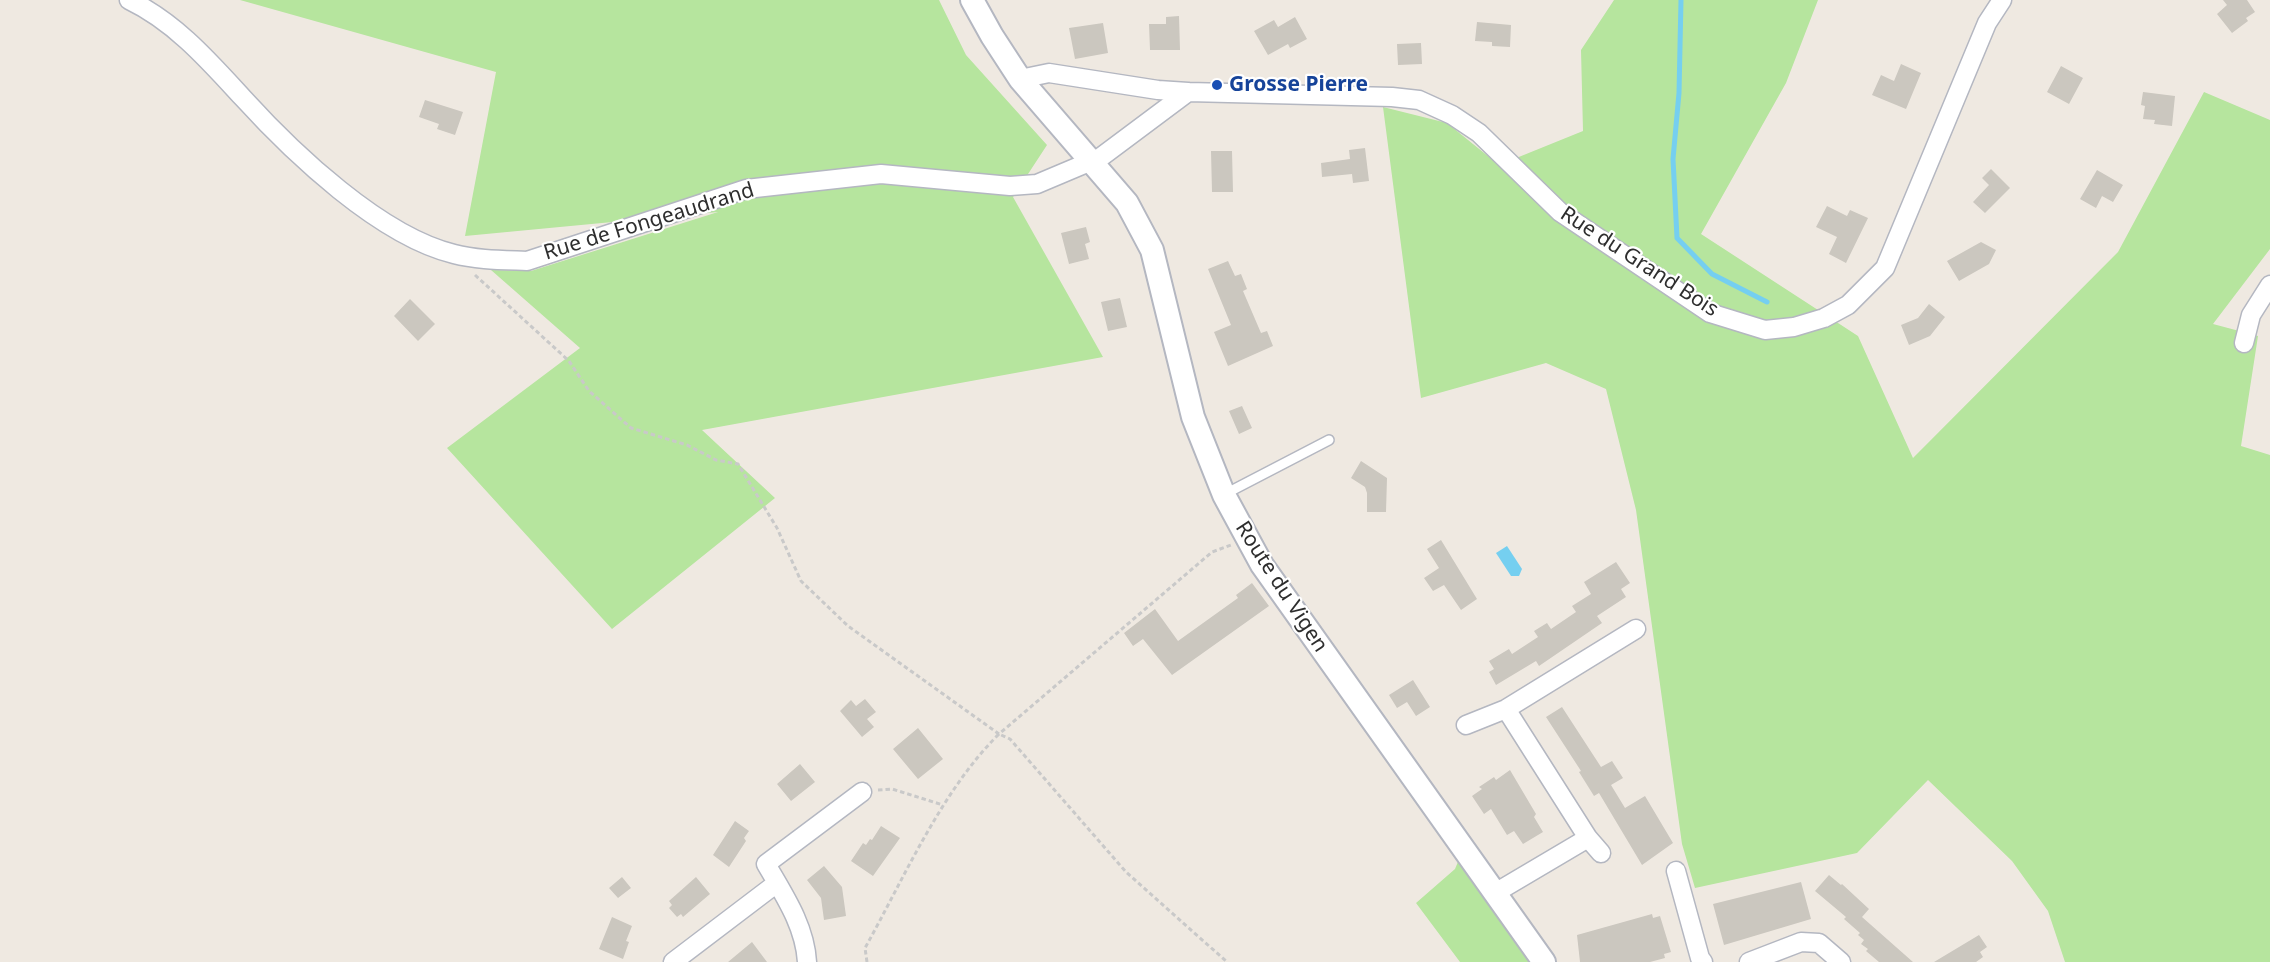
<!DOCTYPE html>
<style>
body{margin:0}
canvas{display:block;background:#efe9e1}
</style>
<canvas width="2270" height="962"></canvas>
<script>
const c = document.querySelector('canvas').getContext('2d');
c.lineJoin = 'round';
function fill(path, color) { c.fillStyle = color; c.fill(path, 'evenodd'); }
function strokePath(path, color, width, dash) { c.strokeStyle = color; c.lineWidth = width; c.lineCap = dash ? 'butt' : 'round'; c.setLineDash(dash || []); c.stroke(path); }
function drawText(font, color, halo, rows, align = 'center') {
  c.font = font + ' "Noto Sans",sans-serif'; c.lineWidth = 4.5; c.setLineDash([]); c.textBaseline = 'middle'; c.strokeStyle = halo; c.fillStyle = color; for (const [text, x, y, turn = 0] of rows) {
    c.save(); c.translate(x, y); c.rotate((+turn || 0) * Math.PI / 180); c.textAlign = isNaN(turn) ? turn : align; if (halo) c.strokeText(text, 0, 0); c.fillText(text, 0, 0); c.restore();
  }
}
const green = new Path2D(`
 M240 0H939L966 55 1047 145 1013 197 1103 357 702 430 775 498 612 629 447 448 580 348 491 270 531 271 718 212 465 236 496 72Z
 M1614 0H1818L1786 83 1701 234 1858 336 1913 458 2118 252 2204 92 2270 120V249L2213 324 2258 336 2241 446 2270 455V962H2065L2048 911 2012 861 1928 780 1857 853 1695 888 1682 844 1636 510 1606 389 1546 363 1421 398 1383 107 1447 123 1499 165 1583 131 1581 50Z
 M1460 857 1538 962H1460L1416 903 1455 869Z`);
const water = new Path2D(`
 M1507 546 1522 569 1519 576H1511L1496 553Z`);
const stream = new Path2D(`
 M1681 0 1679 93 1673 159 1677 238 1712 274 1767 302`);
const building = new Path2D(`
 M2223 0H2247L2255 12 2246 18 2248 21 2232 33 2217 14 2227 5Z
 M1179 16 1180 50H1150L1149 24H1166V17Z
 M1295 17 1307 39 1290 48 1288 44 1268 55 1254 31 1274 20 1278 27Z
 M1477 22 1511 25 1510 47 1492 46V42L1475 41Z
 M1103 23 1108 53 1075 59 1069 28Z
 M1421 43 1422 64 1398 65 1397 44Z
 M1901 64 1921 73 1906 109 1872 95 1881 75 1894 81Z
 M2061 66 2083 78 2069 104 2047 92Z
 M2143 92 2175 96 2172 126 2154 124 2155 120 2143 119 2145 106 2141 105Z
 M425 100 463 112 455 135 437 129 439 124 419 117Z
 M1365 148 1369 181 1353 183 1352 174 1322 177 1321 163 1350 159 1349 150Z
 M1211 151H1232L1233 192H1212Z
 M1991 169 2010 188 1985 213 1973 202 1989 185 1982 178Z
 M2097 170 2123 185 2113 202 2102 196 2096 208 2080 199Z
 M1827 206 1847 216 1850 210 1868 218 1846 263 1829 254 1837 237 1816 227Z
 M1086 227 1090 242 1085 244 1089 259 1069 264 1061 233Z
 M1981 242 1996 250 1989 264 1959 281 1947 261Z
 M1228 261 1235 276 1241 274 1247 289 1243 291 1261 333 1267 331 1273 346 1228 366 1214 332 1231 325 1208 269Z
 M1120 298 1127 327 1108 331 1101 302Z
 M410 299 435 324 418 341 394 316Z
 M1929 304 1945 317 1930 336 1909 345 1901 325 1918 318Z
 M1242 406 1252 428 1239 434 1229 411Z
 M1361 461 1387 478 1386 512H1367V493L1365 487 1351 478Z
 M1441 540 1477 599 1461 610 1444 585 1433 591 1424 578 1439 568 1427 549Z
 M1616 562 1630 583 1621 589 1626 597 1597 616 1602 623 1539 666 1536 661 1496 685 1489 672 1494 669 1489 661 1509 649 1512 654 1538 637 1534 631 1547 623 1551 629 1576 612 1572 606 1591 594 1584 582Z
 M1252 583 1269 606 1172 675 1143 639 1133 646 1124 633 1155 609 1178 641 1238 598 1236 595Z
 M1413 680 1430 707 1416 716 1407 702 1397 708 1389 695Z
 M865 699 876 712 867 719 874 727 862 737 840 711 851 700 856 706Z
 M1562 707 1601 767 1612 761 1623 778 1611 785 1625 808 1645 796 1673 843 1642 865 1599 793 1594 796 1579 772 1581 771 1546 717Z
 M918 728 943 759 918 779 893 749Z
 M800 764 815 782 791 801 777 784Z
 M1510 770 1536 814 1534 817 1543 832 1523 844 1514 831 1507 835 1491 809 1484 814 1472 796 1482 789 1479 787 1494 777 1496 780Z
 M735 821 749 831 744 838 746 841 729 867 713 855Z
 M881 826 900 838 873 876 851 861 863 843 866 845 870 839 872 840Z
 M824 866 842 887 846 916 824 920 821 898 807 880Z
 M1829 875 1841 885 1842 884 1869 909 1862 917 1913 962H1879L1866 951 1868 949 1861 944 1864 940 1858 935 1860 933 1844 919 1846 917 1815 891Z
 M622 877 631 888 618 898 609 888Z
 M696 877 710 894 683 917 681 914 677 917 669 908 672 905 669 901Z
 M1801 882 1811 919 1724 945 1713 904Z
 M1652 914 1653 918 1660 916 1671 952 1664 954 1665 958 1650 962H1580L1577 935Z
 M612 917 632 926 626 941 629 942 623 959 599 949Z
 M1979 935 1987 947 1980 952 1983 957 1976 962H1934Z
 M752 942 767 962H728Z`);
const path = new Path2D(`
 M475 275 569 361 589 391 631 428 687 445 716 460 738 464 777 528 801 581 848 626 999 734 1212 552 1231 545
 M878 790 892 789 943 805
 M867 962 865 948C904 878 942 790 999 734L1010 739 1126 872 1227 962`);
const service = new Path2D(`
 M1225 494 1329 440`);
const minor = new Path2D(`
 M129 0C175 22 209 61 243 98 293 153 380 236 454 254 477 260 502 260 527 261L746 189 881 174 1010 186 1037 184 1101 157 1188 92
 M1020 79 1049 73 1158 90 1188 92 1392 97 1419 100 1452 115 1479 133 1560 212 1710 313 1765 330 1794 327 1824 318 1848 305 1885 268 1987 23 2002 0
 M2244 343 2251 315 2270 285
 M1506 709 1588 838 1601 853
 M1466 725 1506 709 1636 629
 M1676 871 1700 958 1703 962
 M1495 893 1588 838
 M673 962 777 883
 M807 962C805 926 784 895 766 864L862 792
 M1749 962 1801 942 1819 943 1841 962`);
const tertiary = new Path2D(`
 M972 0 992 36 1020 79 1127 203 1152 250 1193 417 1224 495 1262 565 1544 962`);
const markers = [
 [1217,85,6,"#1a4fb4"]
];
const transitNames = [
 ["Grosse Pierre",1229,85]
];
const streetNames = [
 ["Rue de Fongeaudrand",649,222,-17],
 ["Rue du Grand Bois",1639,262,33],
 ["Route du Vigen",1281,587,57]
];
fill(green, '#b6e59e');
fill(water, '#75cff0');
strokePath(stream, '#75cff0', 5);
fill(building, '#cbc7bf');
strokePath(service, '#b4b7c1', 12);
strokePath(minor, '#b4b7c1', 21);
strokePath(tertiary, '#b4b7c1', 26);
strokePath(path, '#c9c9c9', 3, [4.5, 3]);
strokePath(service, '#fff', 9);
strokePath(minor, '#fff', 18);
strokePath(tertiary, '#fff', 22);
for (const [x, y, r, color] of markers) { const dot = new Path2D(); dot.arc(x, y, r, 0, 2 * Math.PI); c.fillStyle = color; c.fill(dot); strokePath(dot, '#fff', 2); }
drawText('bold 21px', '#164399', '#fff', transitNames, 'left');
drawText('21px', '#2e2e2e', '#fff', streetNames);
</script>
